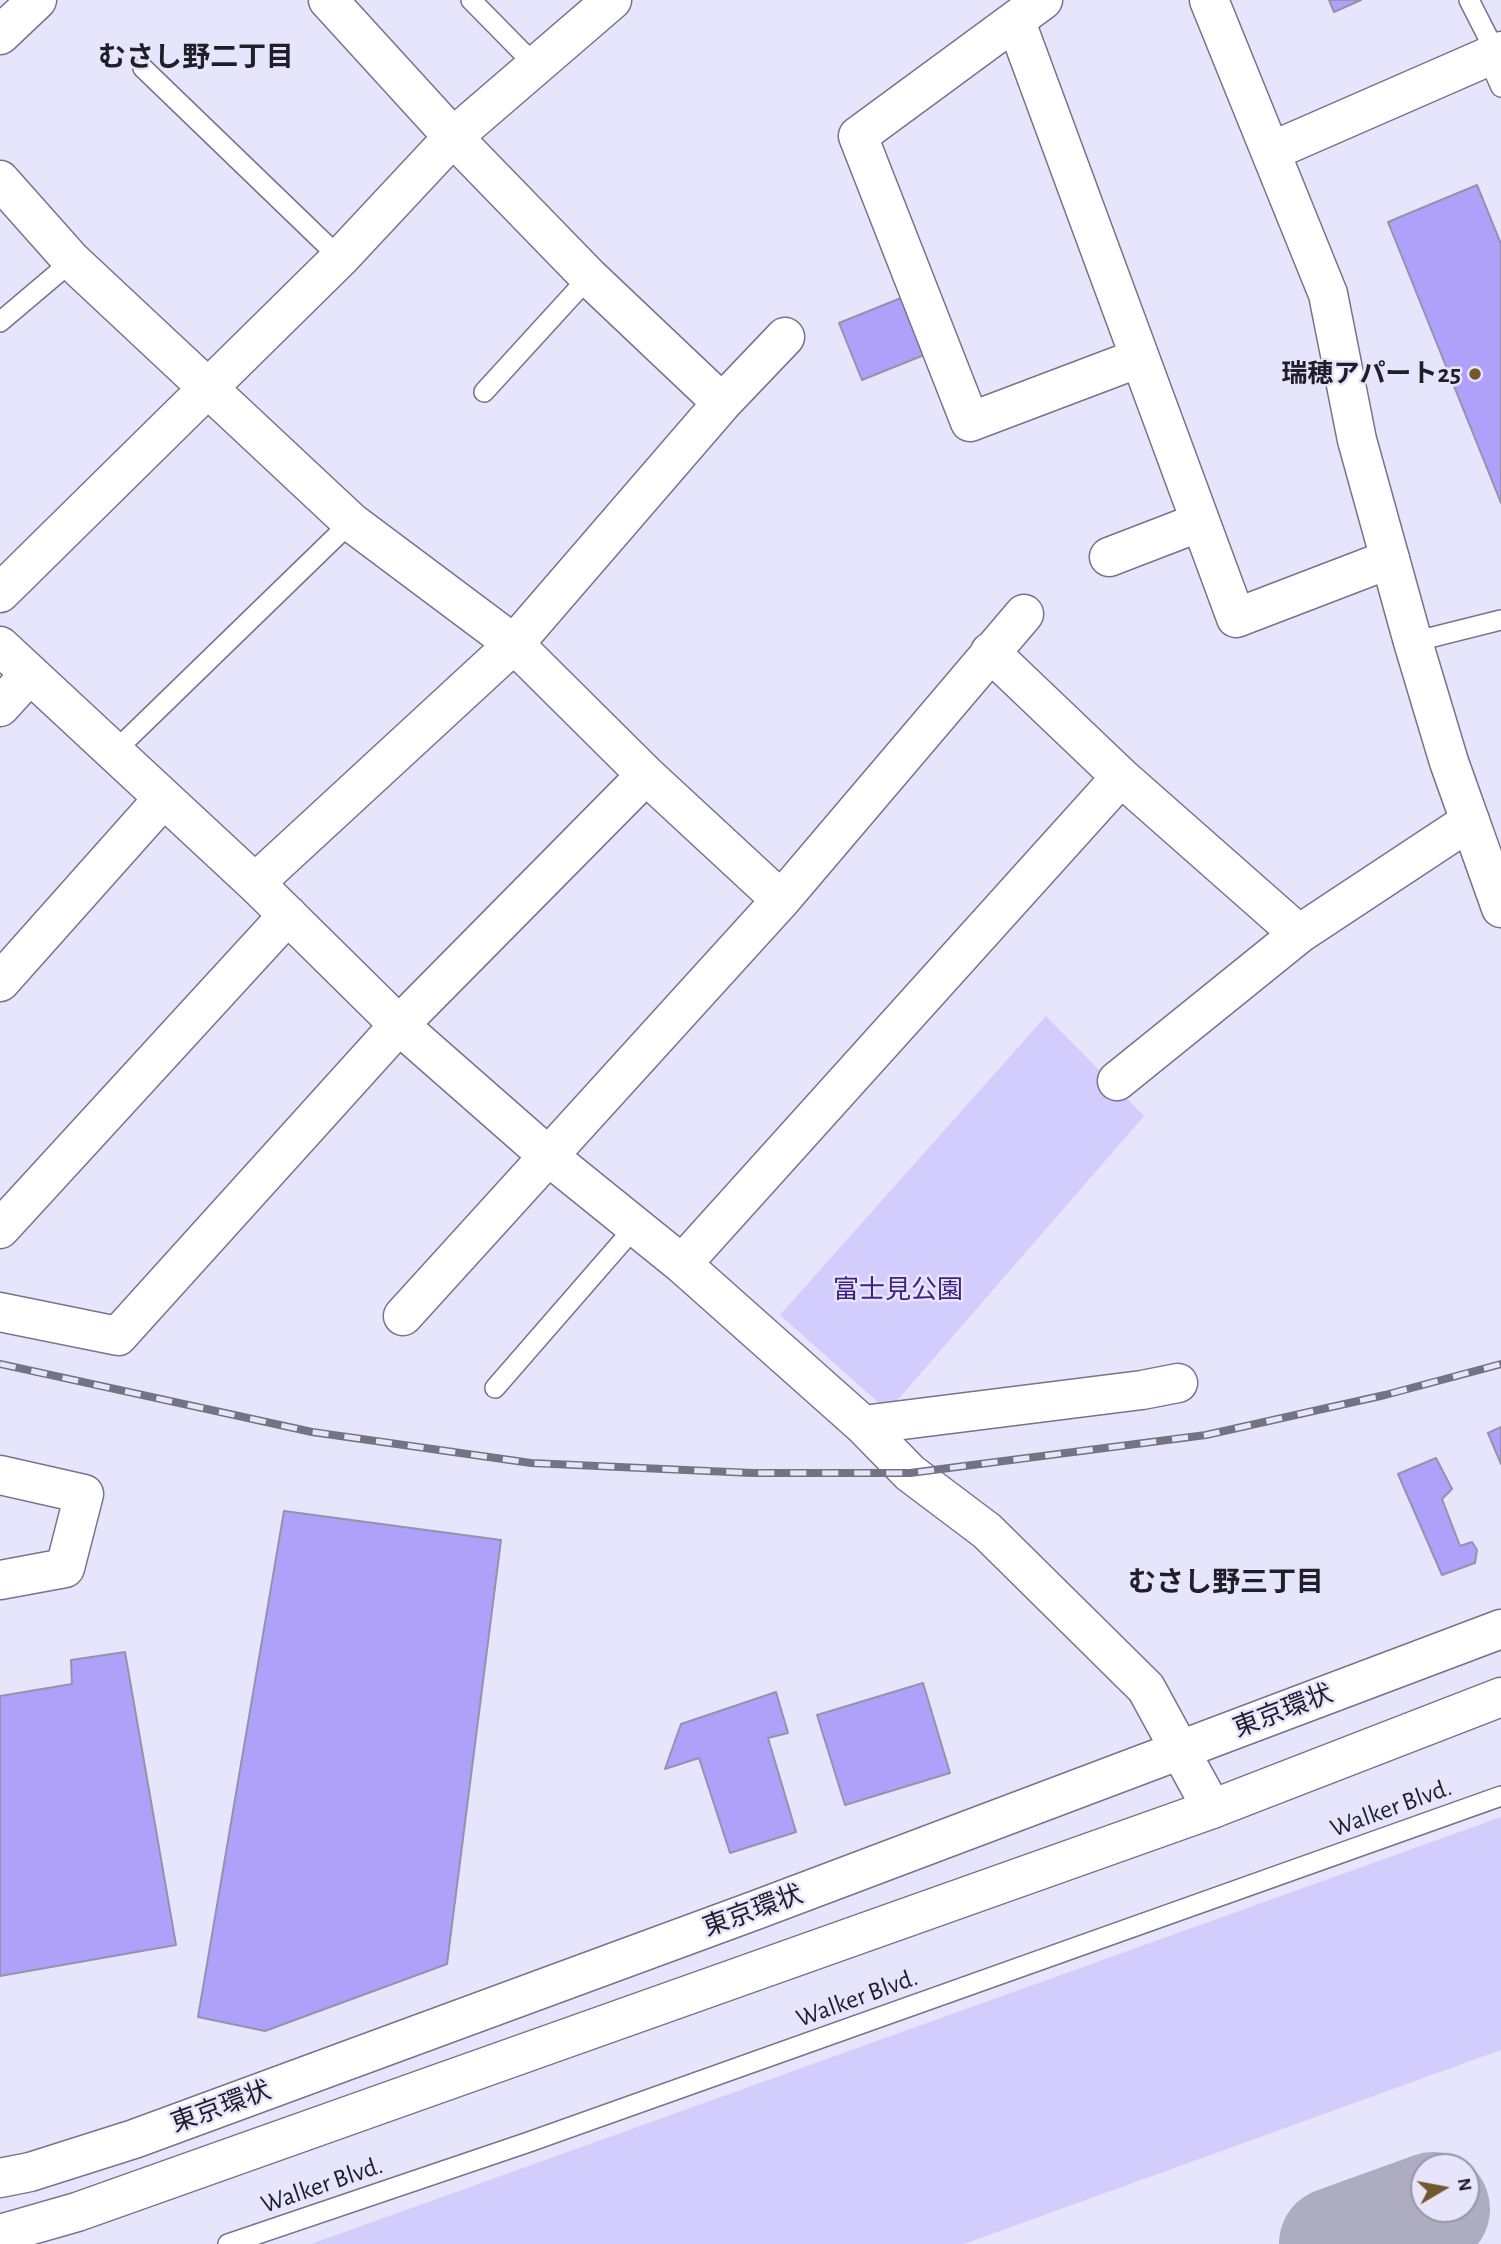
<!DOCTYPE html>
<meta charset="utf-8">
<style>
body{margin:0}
#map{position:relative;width:1501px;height:2244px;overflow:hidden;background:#e7e5fc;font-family:"Alegreya Sans",sans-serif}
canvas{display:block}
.north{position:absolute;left:1410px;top:2153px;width:70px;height:70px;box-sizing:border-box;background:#e7e5fc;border:2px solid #9795a8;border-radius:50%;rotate:80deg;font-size:19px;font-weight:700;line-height:28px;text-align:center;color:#201e29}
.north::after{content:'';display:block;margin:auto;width:24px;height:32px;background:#72582a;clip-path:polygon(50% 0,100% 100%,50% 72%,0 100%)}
</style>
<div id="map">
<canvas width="1501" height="2244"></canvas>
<div class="north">N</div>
</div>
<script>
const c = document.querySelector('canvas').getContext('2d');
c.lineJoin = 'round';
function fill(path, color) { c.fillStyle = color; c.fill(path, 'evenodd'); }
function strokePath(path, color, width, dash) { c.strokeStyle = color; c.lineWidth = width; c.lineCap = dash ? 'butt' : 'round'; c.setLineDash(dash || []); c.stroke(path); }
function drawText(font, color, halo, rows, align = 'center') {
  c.font = font + ' "Alegreya Sans","Noto Sans JP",sans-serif'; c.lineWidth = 5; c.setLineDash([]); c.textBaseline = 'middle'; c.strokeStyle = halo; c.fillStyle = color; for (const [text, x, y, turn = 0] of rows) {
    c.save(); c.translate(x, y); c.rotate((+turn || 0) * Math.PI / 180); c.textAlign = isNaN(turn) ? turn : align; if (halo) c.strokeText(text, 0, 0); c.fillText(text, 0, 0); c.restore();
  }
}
const green = new Path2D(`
 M1046 1016 1144 1116 888 1411 780 1315Z
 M1501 1817V2050L964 2244H311Z`);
const taxiway = new Path2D(`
 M1336 2244 1433 2209`);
const building = new Path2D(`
 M1329 0H1361L1334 12Z
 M1477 185 1501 244V503L1388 222Z
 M901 298 924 355 862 380 839 323Z
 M1501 1427V1464L1488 1433Z
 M1436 1458 1452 1489 1442 1499 1460 1546 1472 1542 1477 1550 1475 1563 1442 1575 1398 1474Z
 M284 1511 501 1540 447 1964 265 2031 198 2017Z
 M125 1652 176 1945 0 1976V1696L72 1684 71 1660Z
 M923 1683 950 1773 845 1805 817 1715Z
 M776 1692 788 1733 768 1738 796 1832 730 1853 699 1758 665 1769 681 1724Z`);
const lane = new Path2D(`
 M471 0 537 67
 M1469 0 1496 53
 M1488 58 1501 87
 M143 68 340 258
 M0 322 72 261
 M484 392 589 277
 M1413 642 1501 620
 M114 752 351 522
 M495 1388 635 1227
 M228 2244 526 2143 1501 1796`);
const street = new Path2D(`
 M328 0 453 137 589 277 722 403
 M1043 0 858 136 970 422 1139 358
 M1016 22 1236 618 1390 559
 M0 35 37 0
 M1272 151 1501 51
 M0 180 72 261 351 522 514 644 646 775 781 900
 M1109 557 1200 522
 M0 593 340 258 453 137 612 0
 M0 646 255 883 399 1025 547 1155 682 1264 863 1425 910 1473 987 1531 1146 1688 1212 1809
 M990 652 1121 777 1299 934
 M0 707 30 674
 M255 883 514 644 722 403 785 337
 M0 982 163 799
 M1117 1081 1299 934 1470 821
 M0 1229 288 915
 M682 1264 1121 777
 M0 1312 118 1336 399 1025 646 775
 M403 1316 781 900 1024 614
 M863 1425 1142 1390 1178 1383
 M0 1475 84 1494 65 1568 0 1580`);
const secondary = new Path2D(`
 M1209 0 1328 294 1357 440 1413 642 1449 762 1501 908`);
const highway = new Path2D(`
 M0 2178 30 2172 134 2139 756 1910 1501 1629
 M0 2234 77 2212 1212 1809 1501 1697`);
const rail = new Path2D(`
 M0 1364 312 1432 531 1463 752 1473H910L1206 1435 1385 1395 1501 1364`);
const markers = [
 [1475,374,7,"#72582a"]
];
const poiNames = [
 ["瑞穂アパート25",1461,374]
];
const parkNames = [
 ["富士見公園",898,1290]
];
const streetNames = [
 ["東京環状",1283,1711,-21],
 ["Walker Blvd.",1391,1808,-20],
 ["東京環状",753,1911,-20],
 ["Walker Blvd.",857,1998,-20],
 ["東京環状",221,2107,-20],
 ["Walker Blvd.",322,2185,-19]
];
const neighbourhoodNames = [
 ["むさし野二丁目",196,58],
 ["むさし野三丁目",1226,1583]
];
fill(green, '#d3cdfd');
strokePath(taxiway, '#aeacc0', 114);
fill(building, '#afa1fa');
strokePath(building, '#9592ad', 2);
strokePath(lane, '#76738d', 22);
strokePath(street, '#76738d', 41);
strokePath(secondary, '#76738d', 41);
strokePath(highway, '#76738d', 41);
strokePath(lane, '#fff', 19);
strokePath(street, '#fff', 38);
strokePath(secondary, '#fff', 38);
strokePath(highway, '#fff', 38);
strokePath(rail, '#757383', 8);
strokePath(rail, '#e7e5fc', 5, [16]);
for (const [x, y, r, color] of markers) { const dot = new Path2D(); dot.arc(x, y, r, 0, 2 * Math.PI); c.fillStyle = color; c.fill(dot); strokePath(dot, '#e7e5fc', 2.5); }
drawText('bold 26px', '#201e29', '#e7e5fc', poiNames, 'right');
drawText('26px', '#3f2084', '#e7e5fc', parkNames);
drawText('26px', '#201e29', '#e7e5fc', streetNames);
drawText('bold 28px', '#201e29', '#e7e5fc', neighbourhoodNames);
</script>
